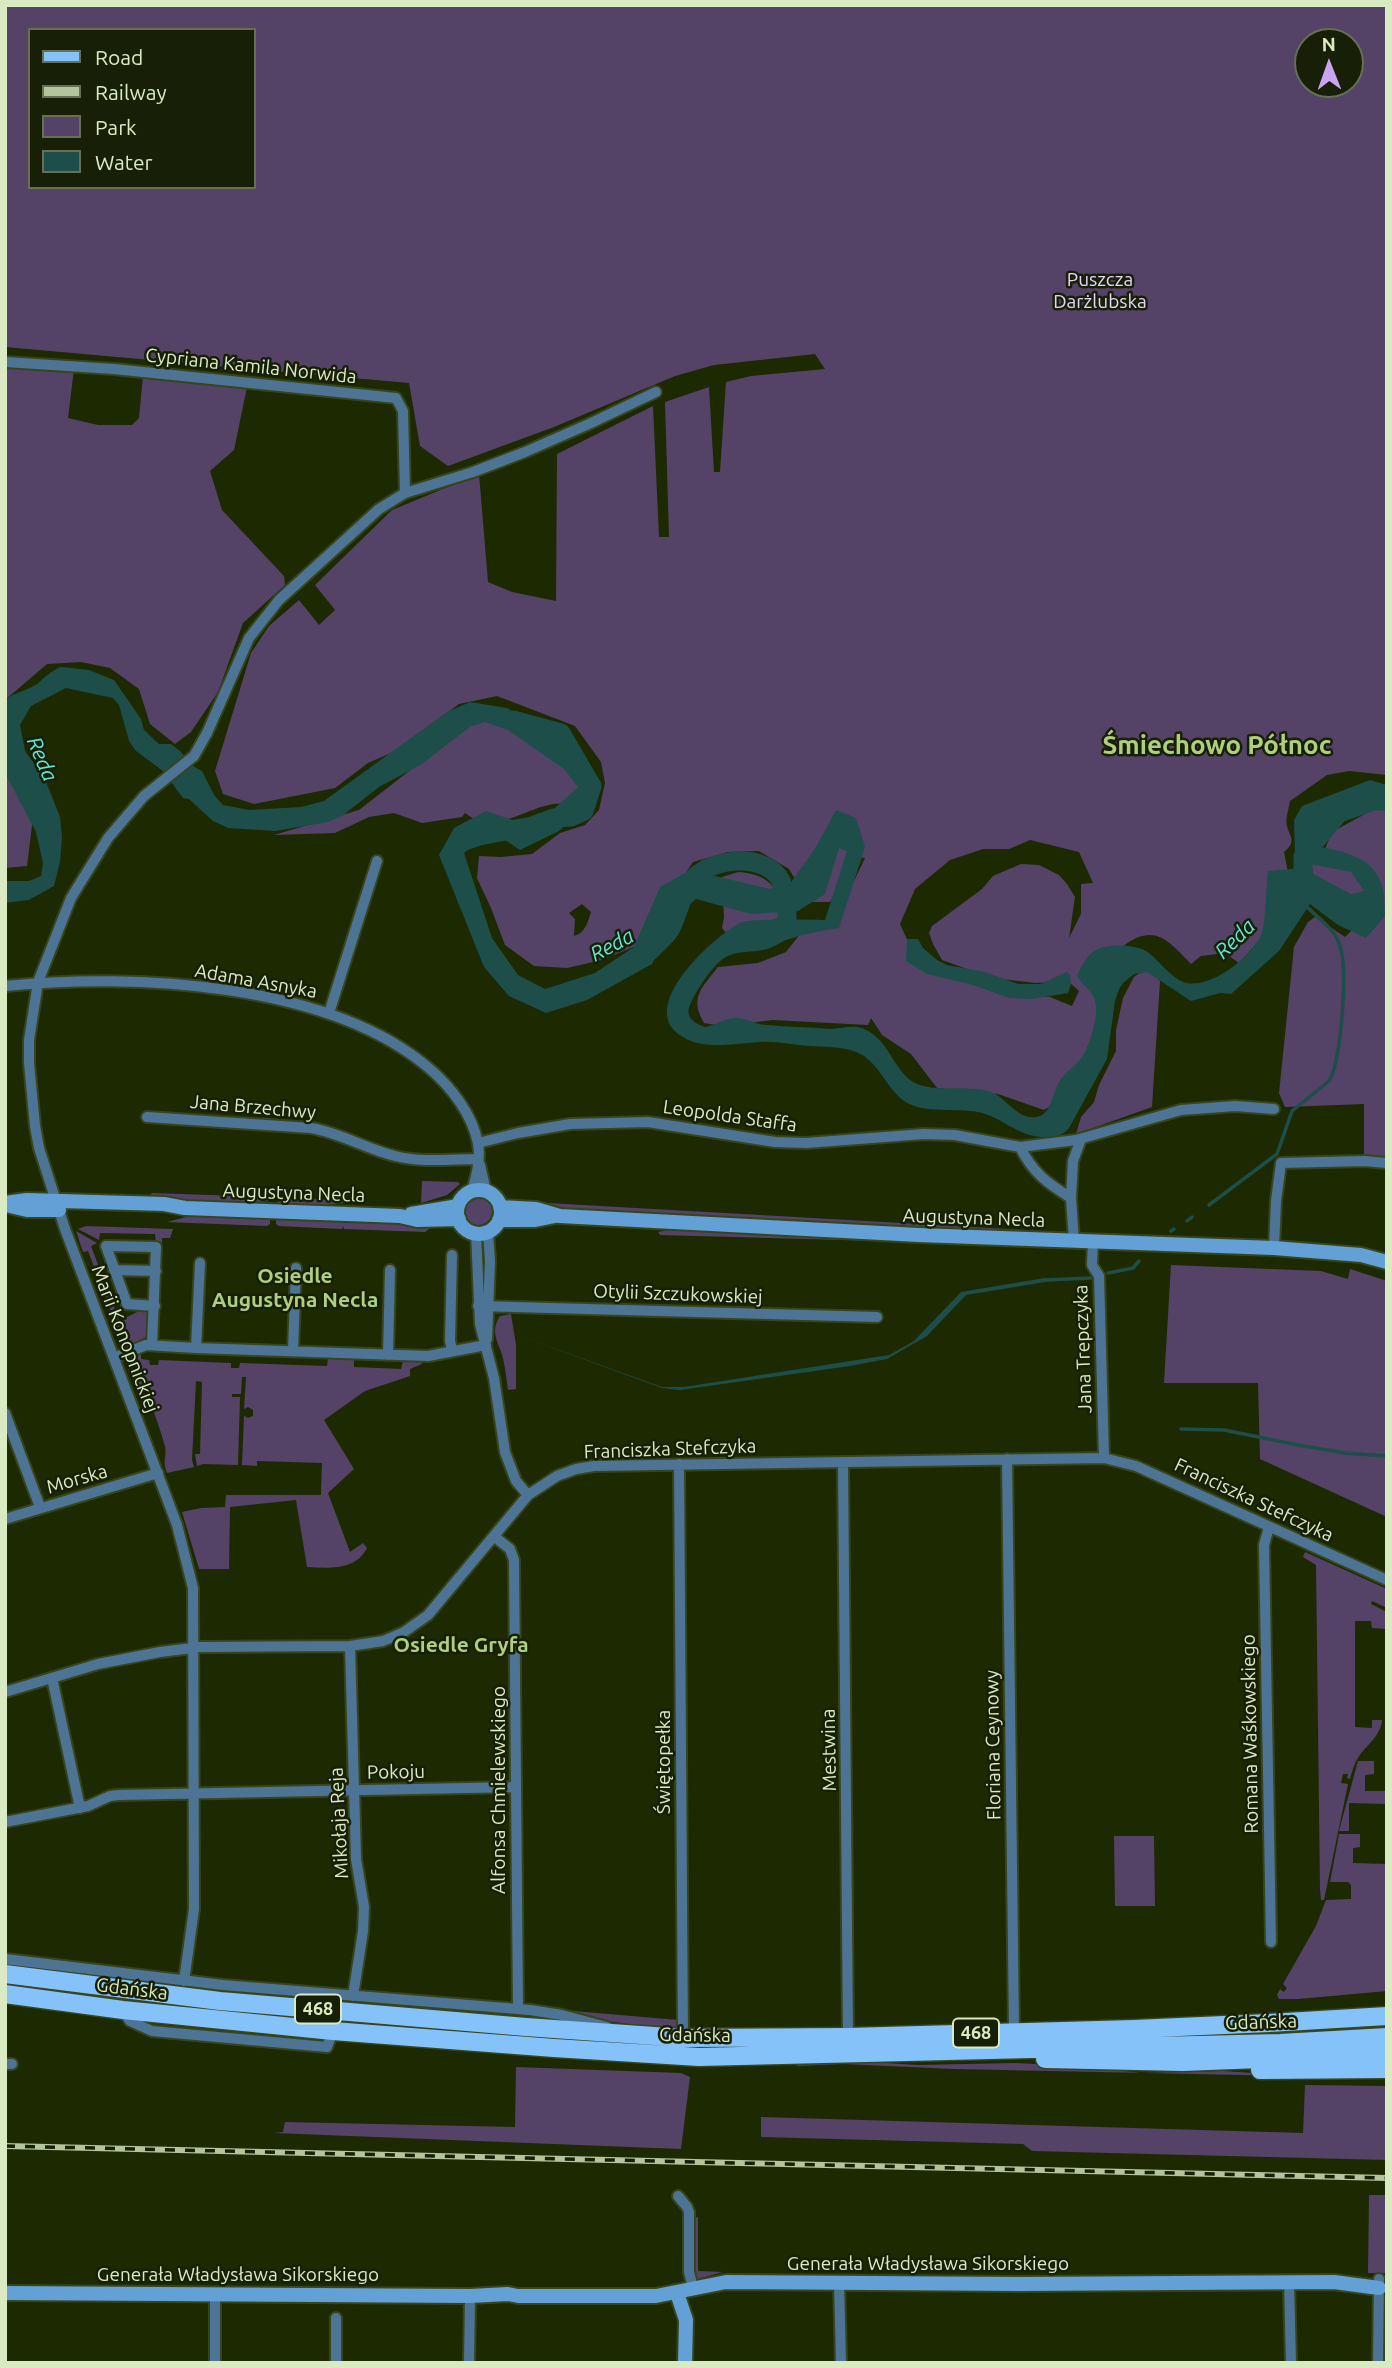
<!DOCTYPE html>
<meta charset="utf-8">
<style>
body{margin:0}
#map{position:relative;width:1392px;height:2368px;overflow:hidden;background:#1d2a01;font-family:Ubuntu,sans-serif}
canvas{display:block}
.frame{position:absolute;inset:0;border:7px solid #daebc3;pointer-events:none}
.legend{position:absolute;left:28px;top:28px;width:228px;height:161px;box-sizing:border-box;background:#171f07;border:2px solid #657152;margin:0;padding:9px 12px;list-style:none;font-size:21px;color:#daebc3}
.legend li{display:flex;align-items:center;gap:14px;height:35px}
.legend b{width:35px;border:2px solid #657152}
.north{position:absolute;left:1294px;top:28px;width:70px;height:70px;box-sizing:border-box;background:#171f07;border:2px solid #657152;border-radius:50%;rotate:359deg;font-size:19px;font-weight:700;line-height:28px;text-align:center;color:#daebc3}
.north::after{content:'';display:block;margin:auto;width:24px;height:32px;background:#c8a5ee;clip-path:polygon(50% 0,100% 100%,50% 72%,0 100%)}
</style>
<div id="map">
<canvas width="1392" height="2368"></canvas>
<div class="frame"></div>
<ul class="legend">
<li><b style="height:9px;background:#84c2f9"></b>Road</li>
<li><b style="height:9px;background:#b4c49c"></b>Railway</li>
<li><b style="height:19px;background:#544367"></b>Park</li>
<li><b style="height:19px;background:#1d4e49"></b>Water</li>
</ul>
<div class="north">N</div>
</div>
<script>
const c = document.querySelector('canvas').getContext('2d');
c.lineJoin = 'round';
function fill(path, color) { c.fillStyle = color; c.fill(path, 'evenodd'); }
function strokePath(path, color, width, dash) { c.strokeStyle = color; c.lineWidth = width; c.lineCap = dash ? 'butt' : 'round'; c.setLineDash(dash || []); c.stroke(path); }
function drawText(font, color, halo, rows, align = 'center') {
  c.font = font + ' Ubuntu,sans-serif'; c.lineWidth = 5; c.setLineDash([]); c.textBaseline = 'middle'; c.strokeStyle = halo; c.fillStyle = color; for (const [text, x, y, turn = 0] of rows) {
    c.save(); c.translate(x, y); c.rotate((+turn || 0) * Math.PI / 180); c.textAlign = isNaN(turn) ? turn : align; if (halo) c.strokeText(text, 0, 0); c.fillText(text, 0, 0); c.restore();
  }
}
const green = new Path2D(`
 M5 5H1387V775L1349 771 1327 775 1290 801C1289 808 1285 819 1287 826 1290 838 1297 841 1284 852L1291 887 1286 911 1239 963 1225 953 1201 956 1191 964C1168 940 1154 922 1122 947L1094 1040 1058 1101 1044 1110 998 1094 937 1088 911 1054 882 1035 871 1018 868 1025 773 1020 722 1026 704 1023C689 997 702 988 718 967L758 963 786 952 801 933 833 925 865 858 855 857 830 902H809L789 869 759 851 728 852 693 862 638 945 602 960 567 968 534 966 505 945 491 908 477 878 479 856 501 857 532 854 560 833 585 825 599 810 605 783 601 762 575 726 497 696 459 704 393 752 368 763 335 788 254 804 223 794 215 771 251 653 269 626 299 600 319 625 335 610 315 585 392 510 479 474 488 582 512 592 556 601 557 454 653 406 659 537H669L665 402 709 387 714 472H720L726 382 751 376 825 369 815 354 714 365 675 376 554 427 448 466 420 446 409 383 5 347ZM30 30H254V187H30ZM1308 42H1350V84H1308ZM1030 840 1079 852 1093 883 1081 884V914L1069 938 1075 897 1067 884 1059 875 1039 865 1021 864 993 876 982 889 932 926 929 933 933 944 942 960 992 978 1036 983 1068 981 1079 991 1072 1006 1050 997 1003 992 914 955 900 924 915 889 950 860 983 849H1009ZM582 904 591 912C588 922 585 933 574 936L575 919 569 913Z
 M5 362 74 369 68 418 98 425H132L139 418 143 376 247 387 234 450 210 471 222 510 284 576 285 585 243 623 218 692 191 732 175 744 150 724 139 689 110 668 81 662 47 664 5 700Z
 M493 716 507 718 580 782 579 796 567 804C532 799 499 840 465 813L462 817 422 823 394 813 369 817 335 833 274 835 359 810 467 726Z
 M5 768 33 817 27 866 5 868Z
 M1374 809 1387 810V1158L1364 1155V1104L1285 1107 1279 1093 1294 947 1308 922 1315 917 1345 937 1355 927 1314 887 1311 858 1323 854 1332 832Z
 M738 872C775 874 787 897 777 932L733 941 722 928 724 917 722 877Z
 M1147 968 1160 981 1152 1107 1076 1134 1081 1117 1094 1102 1099 1085 1116 1051V1030L1123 998 1134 977Z
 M422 1181 458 1182 460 1184 447 1195 421 1203Z
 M152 1193 267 1197 270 1201 239 1203 159 1200 149 1196Z
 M464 1211a14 14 0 1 1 28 0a14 14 0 1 1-28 0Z
 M280 1198 341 1200 345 1203 311 1206 277 1203Z
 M530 1202 1025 1230V1231L931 1230 595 1211 536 1205Z
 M203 1215 270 1219V1224L267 1226 167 1222 190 1216Z
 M315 1219 430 1225V1228L425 1232 344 1229 343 1226 342 1229 279 1226 276 1224V1220Z
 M86 1226 173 1229 170 1238H162V1243H156L155 1234 100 1233 99 1240 78 1229Z
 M675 1229 917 1242 660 1235 658 1232Z
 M76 1231 97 1243 91 1246 119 1321 141 1310 148 1312 146 1337 124 1348 118 1343 114 1332 118 1330 88 1251 83 1252Z
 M1171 1265 1321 1271 1348 1279 1350 1269 1387 1281V1517L1260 1459 1258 1383H1164Z
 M511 1314 516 1345V1389L508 1390C506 1377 505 1361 500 1349 495 1337 492 1328 500 1316Z
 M141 1352V1359L149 1360 150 1365H158L159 1360 231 1363V1368H239L240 1363 327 1366 328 1358 354 1359V1367L401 1369 403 1361 421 1362 422 1364 410 1369V1376L365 1391 324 1420 354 1469 328 1493 350 1552 363 1543 367 1548C355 1571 329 1568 307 1567L296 1500 230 1507 229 1569H199L182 1512 201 1508 225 1507 226 1495H321L322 1463 257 1461V1466L242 1465 244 1416 248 1418 253 1416V1410L248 1407 244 1409 246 1377H242L241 1394H232V1397H240L238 1465 203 1464 197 1466 195 1454H200L202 1382 196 1381 192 1460 194 1467 167 1473C162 1460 167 1457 165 1446 162 1435 150 1398 144 1389 136 1378 127 1382 128 1363L131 1360 130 1356Z
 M1305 1552 1387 1589V1608L1372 1601 1371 1604 1387 1612V1629L1372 1628 1371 1621H1355V1727L1372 1728V1720H1382C1381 1736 1366 1745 1358 1758 1354 1764 1352 1772 1350 1779L1347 1778 1348 1774H1343L1341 1783 1348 1784 1324 1900H1321L1320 1889 1316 1565 1303 1557Z
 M1358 1761H1374V1774L1365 1775V1791H1387V1804L1349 1803V1831H1339Z
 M1339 1834H1360V1847L1353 1848V1863L1387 1864V1991L1298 1999H1279L1277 1995 1280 1989 1284 1992 1287 1988 1283 1984 1316 1926 1326 1900 1351 1899V1885L1348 1882H1330Z
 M1114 1836H1154L1155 1906H1115Z
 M31 1983 477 2028V2033L437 2032 186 2010 30 1991Z
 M562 2010 678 2020V2028L676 2031 601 2020Z
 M1387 2023V2031L1032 2043Z
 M835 2060 918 2065 1016 2063 1094 2067 1140 2073 1223 2071 1298 2076 1387 2074V2078L954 2069 843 2064 797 2066 796 2063Z
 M516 2067 681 2073 690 2077 681 2149 274 2133 283 2132 285 2122 515 2127Z
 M1305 2085 1387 2086V2160L1032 2151 1023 2144 761 2137V2117L1303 2133Z
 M1369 2195H1387V2273H1368Z
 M698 2217V2271L723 2272 697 2279 694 2275V2218Z`);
const water = new Path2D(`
 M61 667 89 670 114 680 141 719 144 730 159 744H171L181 752 193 766 202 771 214 795 223 805 249 810 301 807 324 801 447 712 470 702 507 708 551 735 592 769 594 798 559 831 520 850 490 830 464 853 492 938 518 975 545 989 595 973 634 947 660 887 690 870 770 889 789 885 816 847 836 810 856 818 865 847 839 928C821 931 803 934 786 940 779 943 774 947 767 949 754 953 736 950 724 958 713 965 695 992 690 1005 684 1018 696 1024 706 1027 716 1025 725 1018 736 1018 747 1018 756 1025 767 1025 788 1027 809 1027 830 1029 839 1029 848 1026 857 1027 889 1033 892 1073 917 1084 940 1093 967 1084 991 1092 1006 1097 1017 1120 1036 1117 1051 1115 1052 1095 1058 1084 1064 1071 1079 1065 1085 1052 1091 1040 1097 1019 1096 1006 1095 990 1083 988 1077 976 1081 967 1087 954 1096 950 1109 943 1138 944 1149 953 1159 961 1174 981 1187 983 1212 988 1251 957 1261 935 1266 924 1266 885 1268 871L1302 868 1351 894 1364 891 1351 872 1305 863 1295 854 1294 820 1302 806 1370 780 1387 785V807L1368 811 1336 813 1311 833 1312 845C1338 851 1371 854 1381 883 1385 893 1384 905 1385 916L1366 938 1338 925 1310 904 1279 951 1231 994 1220 993 1191 1001 1147 972 1134 974 1123 983 1119 989 1115 1001 1107 1059 1069 1128C1063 1136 1051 1138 1041 1137 1016 1135 1002 1117 978 1112 955 1108 924 1114 904 1101 886 1088 878 1060 856 1052 841 1046 825 1047 809 1046 793 1045 777 1041 761 1042 736 1043 706 1051 683 1037 633 1009 713 937 740 923 749 918 810 920 825 920L847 851 839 848 825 894 798 911 751 914 696 899 674 919 652 964 587 1000 546 1013 509 996 484 967 439 855 454 828 486 811 534 827 578 787 564 769 508 730 485 722 471 726 422 764 379 787 342 816 328 822 275 831 228 828 213 821 189 799 183 798 163 771 136 751 129 741 119 705 113 698 66 688 31 706 20 725 25 751 45 779 60 817 62 837 60 862 54 886 29 900 5 903V881H29L41 876 43 863 36 832 5 773V700C15 692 27 691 37 684 45 677 51 671 61 667Z
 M907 939H918L923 948 937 960 947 965 985 972 1018 984H1040L1067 972 1070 975 1071 984 1068 993 1032 999 1009 998 973 985 927 974 906 961Z
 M1045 1278 1051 1281 966 1295 927 1336 887 1359 850 1366 680 1390 662 1388 509 1332 662 1387H684L889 1355 914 1341 961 1292Z`);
const stream = new Path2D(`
 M1209 1205 1277 1154 1292 1111 1329 1081 1332 1075C1341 1049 1349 968 1339 943 1334 929 1317 917 1306 906
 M1187 1221 1192 1217
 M1171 1231 1174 1229
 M1108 1273 1133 1268 1139 1261
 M1045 1280 1091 1278
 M1181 1429 1224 1430 1298 1445 1345 1453 1387 1456`);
const river = new Path2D(`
 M459 843 479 836 532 826 554 818 571 817 584 811 592 786 561 733 513 720
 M1303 893V856L1339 813 1373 801H1387
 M649 952C656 944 667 937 671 928 679 912 682 891 694 878 713 857 767 853 781 881 787 895 787 909 787 924L768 932`);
const street = new Path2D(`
 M5 362 114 369 396 398 403 411 405 493
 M5 986C132 973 329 982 430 1069 451 1087 473 1115 478 1144 481 1159 476 1177 472 1191
 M329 1013 377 861
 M147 1117 311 1128C341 1133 366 1149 395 1156 422 1163 451 1159 478 1159
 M478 1143 518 1133 570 1124 648 1122 775 1142 806 1143 924 1134 955 1135 1020 1147 1076 1140 1181 1110 1235 1106 1274 1109
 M1020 1147C1033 1173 1047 1183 1071 1198L1074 1241
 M480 1165 486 1191
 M1071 1198 1073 1161 1081 1139
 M476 1233 480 1324 494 1378 505 1452 516 1481 528 1495
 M1093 1241 1092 1265 1099 1276 1104 1458
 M1274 1248 1276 1201 1281 1163 1364 1161 1387 1163
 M200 1263 196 1348 428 1356 486 1345
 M114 1270 156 1271
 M478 1306 877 1317
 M487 1339 490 1261 488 1232
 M152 1345 156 1247 106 1246 127 1304 155 1306
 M452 1350 450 1341 452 1255
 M293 1351 296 1268
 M388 1355 390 1270
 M114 1358 146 1345 196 1348
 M5 1413 40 1507
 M1007 1459 1014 2031
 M843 1462 848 2037
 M679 1464 683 2038 680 2042
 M5 1519 158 1473
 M1269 1527 1264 1545 1271 1942
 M495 1537 510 1549 514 1560 518 2009
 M350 1646 356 1859 364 1907 363 1931 353 1996
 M52 1678 80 1808
 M5 1692 98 1664 160 1652 200 1647 350 1646 383 1641 404 1632 428 1615 528 1495 557 1476 576 1469 594 1466 1104 1458 1136 1466 1387 1580
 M5 1822 88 1806 110 1796 119 1795 516 1787
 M5 1959 223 1985 530 2010 562 2015 607 2027
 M184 1981 194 1909 193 1588 177 1525 65 1229 39 1148 35 1126 29 1063V1040L38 982 71 898 108 838 144 796 194 756 207 733 249 638 279 600 379 509 405 493 473 472 525 452 591 423 656 392
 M123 2010 130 2021 152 2031 327 2047 333 2031
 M5 2064H12
 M678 2196 687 2207 689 2212V2272L693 2288
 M839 2282 841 2363
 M1289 2282 1291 2363
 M215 2294V2363
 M336 2318V2363
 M469 2363 470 2296
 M1378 2363 1379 2279`);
const secondary = new Path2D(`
 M457 1212a22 22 0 1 1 44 0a22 22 0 1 1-44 0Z
 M5 1203 27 1200 164 1204 185 1208 400 1216 417 1220 459 1219
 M10 1206 27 1210H59
 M500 1207 536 1209 560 1216 919 1235 1274 1248 1361 1255 1387 1262
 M411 1214 458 1206
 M499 1220H535L555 1216
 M5 2293 470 2296 508 2294 518 2296H656L726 2282 1019 2284 1334 2282 1379 2288
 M677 2293 686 2320 685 2363`);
const primary = new Path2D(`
 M5 1974 220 2001 526 2027 683 2038 848 2037 1134 2029 1269 2023 1387 2016
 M5 1994 123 2010 333 2031 554 2048 699 2057 1280 2043 1387 2037
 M1045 2059 1183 2062 1387 2054
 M1260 2070 1387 2069`);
const rail = new Path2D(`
 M5 2146 1387 2178`);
const shields = [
 [318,2009,46],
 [976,2033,46]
];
const shieldNames = [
 ["468",318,2009],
 ["468",976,2033]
];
const parkNames = [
 ["Puszcza",1100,280],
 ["Darżlubska",1100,302]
];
const streetNames = [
 ["Cypriana Kamila Norwida",251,366,6],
 ["Adama Asnyka",256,981,10],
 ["Jana Brzechwy",253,1107,5],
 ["Leopolda Staffa",730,1116,8],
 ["Augustyna Necla",294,1193,2],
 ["Augustyna Necla",974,1218,2],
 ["Otylii Szczukowskiej",678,1294,2],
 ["Marii Konopnickiej",125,1339,69],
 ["Jana Trepczyka",1083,1349,-92],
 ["Franciszka Stefczyka",670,1449,-2],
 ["Morska",77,1479,-16],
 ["Franciszka Stefczyka",1254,1500,25],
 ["Romana Waśkowskiego",1250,1734,-91],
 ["Floriana Ceynowy",993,1745,-91],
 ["Mestwina",829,1750,-91],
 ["Świętopełka",664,1762,-90],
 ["Pokoju",396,1772,-1],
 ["Alfonsa Chmielewskiego",499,1790,-90],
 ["Mikołaja Reja",339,1823,-93],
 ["Gdańska",132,1989,7],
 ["Gdańska",1261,2022,-2],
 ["Gdańska",695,2035,1],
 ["Generała Władysława Sikorskiego",928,2264],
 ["Generała Władysława Sikorskiego",238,2275]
];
const waterNames = [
 ["Reda",42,759,67],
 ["Reda",1235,939,-44],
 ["Reda",612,945,-28]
];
const neighbourhoodNames = [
 ["Osiedle",295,1276],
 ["Augustyna Necla",295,1300],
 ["Osiedle Gryfa",461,1645]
];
const districtNames = [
 ["Śmiechowo Północ",1217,745]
];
fill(green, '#544367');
fill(water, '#1d4e49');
strokePath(stream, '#1d4e49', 3.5);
strokePath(river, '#1d4e49', 19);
strokePath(street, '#37451c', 14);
strokePath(secondary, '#37451c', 18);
strokePath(primary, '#37451c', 21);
strokePath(street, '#4e7495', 10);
strokePath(secondary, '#63a0d5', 14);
strokePath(primary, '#84c2f9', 18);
strokePath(rail, '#b4c49c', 6);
strokePath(rail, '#171f07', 3.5, [10]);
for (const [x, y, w] of shields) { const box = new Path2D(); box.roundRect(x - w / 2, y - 14.5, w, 29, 5); c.fillStyle = '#171f07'; c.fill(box); strokePath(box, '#daebc3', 2); }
drawText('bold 18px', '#daebc3', null, shieldNames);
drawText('19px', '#e4d5f6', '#171f07', parkNames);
drawText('19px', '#daebc3', '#171f07', streetNames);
drawText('italic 21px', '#60e7d9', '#171f07', waterNames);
drawText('bold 21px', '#afce7e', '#171f07', neighbourhoodNames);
drawText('bold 26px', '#afce7e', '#171f07', districtNames);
</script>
